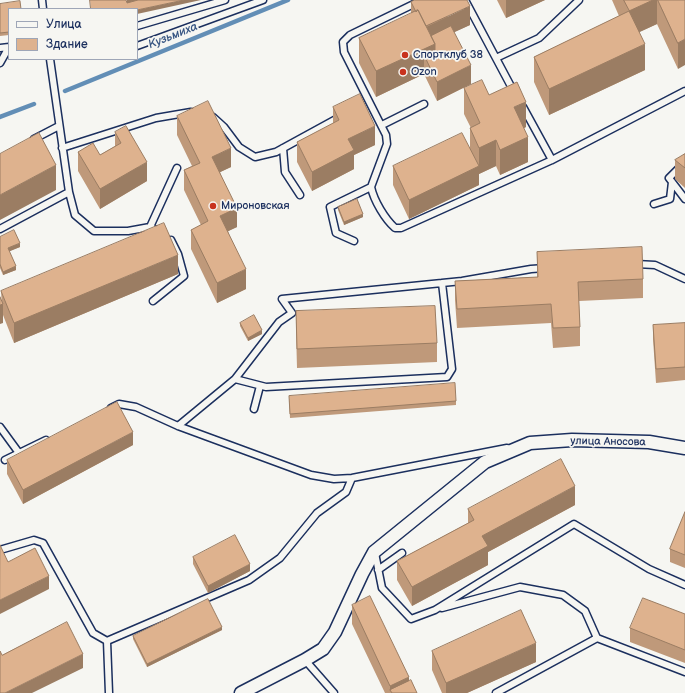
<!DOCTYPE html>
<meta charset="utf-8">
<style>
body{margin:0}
#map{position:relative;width:685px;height:693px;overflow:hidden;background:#f6f6f2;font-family:"Balsamiq Sans",sans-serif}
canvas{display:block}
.legend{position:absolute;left:8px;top:8px;width:130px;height:52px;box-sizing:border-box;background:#f6f6f2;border:1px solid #9ea6b7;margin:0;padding:5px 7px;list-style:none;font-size:12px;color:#1b2f5e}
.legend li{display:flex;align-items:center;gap:8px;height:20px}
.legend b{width:20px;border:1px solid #9ea6b7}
</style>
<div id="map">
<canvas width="685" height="693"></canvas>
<ul class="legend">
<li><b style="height:5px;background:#f6f6f2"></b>Улица</li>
<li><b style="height:11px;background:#deb28e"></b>Здание</li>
</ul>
</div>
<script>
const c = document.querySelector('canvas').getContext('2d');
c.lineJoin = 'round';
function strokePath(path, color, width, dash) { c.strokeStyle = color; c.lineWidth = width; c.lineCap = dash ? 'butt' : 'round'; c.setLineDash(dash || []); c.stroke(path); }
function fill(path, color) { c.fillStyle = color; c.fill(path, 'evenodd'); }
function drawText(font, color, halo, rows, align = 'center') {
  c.font = font + ' "Balsamiq Sans",sans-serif'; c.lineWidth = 3.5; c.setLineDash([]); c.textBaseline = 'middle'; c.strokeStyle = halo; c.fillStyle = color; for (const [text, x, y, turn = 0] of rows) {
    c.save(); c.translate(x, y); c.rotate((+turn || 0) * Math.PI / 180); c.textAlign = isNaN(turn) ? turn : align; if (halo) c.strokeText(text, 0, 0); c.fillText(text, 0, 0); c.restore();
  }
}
const stream = new Path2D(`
 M65 91 288 0
 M0 117 34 104`);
const service = new Path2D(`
 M42 0 43 9
 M422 0 350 35 343 42 344 52 386 135 387 144 371 187C374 201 385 219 395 228H401L552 160 685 91
 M465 0 514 92
 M137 26 225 0
 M137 46 263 0
 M0 48 9 47
 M496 58 539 38 579 0
 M0 63 9 47
 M523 107 552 160
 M213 117 224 127 239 147 255 157 276 152 340 117
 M382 125 424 104
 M34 139 59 126
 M62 148 156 118 191 112
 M283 148 285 172 300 195
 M685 162 669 178 685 199
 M69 192 75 215 94 231H128L150 227 159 231
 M654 204 670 199 672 182
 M150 227 177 168
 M0 229 69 192 50 59
 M354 241 336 233 330 207 371 187
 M636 264 655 265 685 279
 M153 301 184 276 178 254 171 240
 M235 379 266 387 447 377 452 369 442 283
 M111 408 119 404 136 407 178 426 311 475 334 479 352 478 507 448
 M254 409 260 386
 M178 426 235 379 279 322 292 313 282 299 462 281 531 269 545 268
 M0 427 19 453
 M5 460 46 440
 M0 550 34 540 43 543 93 633 107 641 249 580 280 558 317 513 346 492 352 478
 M375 553 382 588 411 619 435 610 574 524 649 569 685 585
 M378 570 402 553
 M442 608 520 587 563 595 585 611 597 638 685 672
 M107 641 109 693
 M305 660 334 693
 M496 693 597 638`);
const minor = new Path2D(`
 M241 693 305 660 323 649 335 632 362 574 374 552 485 462 530 443 572 440 649 442 685 448`);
const wall = new Path2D(`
 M497 0H545L506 18Z
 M612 0H657V24L639 32 645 70 549 115 534 82V57L619 16Z
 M657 0H685L678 69 657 24Z
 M411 2 470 25 454 32 471 84 437 101 424 74 376 97 359 63V38L411 14Z
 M0 4 9 9V35L0 36Z
 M464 88 489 95 526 127 524 128 528 162 500 175 496 166 479 174V185L409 219 393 185V166L470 148V128H471L464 114Z
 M333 107 375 145 354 155V169L312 191 297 162V142L333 124Z
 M177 116 231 167 220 172 237 227 228 231 246 289 217 303 191 249V230L201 225 184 190V170L192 166 177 135Z
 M115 132 147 181 100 209 78 171V152L100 155 115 146Z
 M685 154V188L675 179V160Z
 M338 207 363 217 344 225 338 210Z
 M0 237 20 247 9 251 16 270 3 275 0 268Z
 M537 252 643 279V298L579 301 580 327V346L553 348 551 323 457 328 455 300V281L537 277Z
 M178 274 14 343 3 315V323L1 291Z
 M296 311 437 343V362L297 368 296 330Z
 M240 323 262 334 248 341 240 326Z
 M685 323V380L656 383 653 339V325Z
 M289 399 456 401V405L290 418Z
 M133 445 23 504 7 474V460Z
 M575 505 488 552V565L412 606 397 580V561L468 523V509Z
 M685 512V568L670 562V549Z
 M193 557 250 571 208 593 193 564Z
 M352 605 409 681 417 693H385L352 624Z
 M685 614V663L630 642V628Z
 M222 630 147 667 133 639V636Z
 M432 651 536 662 467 693H442L432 670Z`);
const shadedWall = new Path2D(`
 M127 0H149L127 7Z
 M184 0H201L137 14V10Z
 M506 0H545L506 18Z
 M653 0H657V24L629 37V11Z
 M470 6V25L431 43 424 28Z
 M685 39V65L678 69V43Z
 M435 44V69L424 55V74L376 97V71Z
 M645 44V70L549 115V89Z
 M471 65V84L437 101V82Z
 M526 102V127L514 133V107Z
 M375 126V145L354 155V169L312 191V172L348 139Z
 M528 137V162L500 175V150Z
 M496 140V166L479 174V148Z
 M231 148V167L212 176V157Z
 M147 162V181L100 209V189Z
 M56 165V190L0 220V195Z
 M479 166V185L409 219V200Z
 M237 208V227L220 235V216Z
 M363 214V217L344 225V222Z
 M20 243V247L8 252V248Z
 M178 255V274L14 343V323Z
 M16 266V270L3 275V272Z
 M246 269V289L217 303V283Z
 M3 304V323L0 324V305Z
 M262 330V334L248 341V338Z
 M133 432V445L23 504V490Z
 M575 486V505L488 552V565L412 606V587L482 536Z
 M250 564V571L208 593V586Z
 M49 576V589L0 614V600Z
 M222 627V630L147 667V664Z
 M536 643V662L467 693H446V683Z
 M83 654V668L32 693H5Z
 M409 677V693L390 690V686Z`);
const building = new Path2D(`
 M90 0H126L127 3 138 0H184L137 10V9H91Z
 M415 0H467L470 6 426 26 418 10 416 12 411 2Z
 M624 0H653L629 11 645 44 549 89 534 57 629 11Z
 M658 0H685V39L678 43Z
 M20 1 21 9H9V32L0 33V4Z
 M418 10 435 44 376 71 359 38Z
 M451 26 471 65 437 82 424 55 435 50V44L431 36Z
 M482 80 489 95 517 82 526 102 514 107 528 137 500 150 496 140 479 148 470 128 480 123 464 88Z
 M360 94 375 126 348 139 354 150 312 172 297 142 339 120 333 107Z
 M208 101 231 148 212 157 237 208 220 216 246 269 217 283 191 230 208 221 184 170 200 163 177 116Z
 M126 126 147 162 100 189 78 152 93 143 100 155 121 143 115 132Z
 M39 133 56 165 0 195V154Z
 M462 133 479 166 409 200 393 166Z
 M685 154V168L675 160Z
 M357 199 363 214 344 222 338 207Z
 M164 223 178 255 14 323 1 291Z
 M14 230 20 243 8 248 16 266 3 272 0 264V237Z
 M642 247 643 279 578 282 580 327 553 328 551 304 457 309 455 281 538 277 537 252Z
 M0 297 3 304 0 305Z
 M435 306 437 343 297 349 296 311Z
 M254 315 262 330 248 338 240 323Z
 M685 323V367L656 369 653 325Z
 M455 383 456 401 290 414 289 396Z
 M117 402 133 432 23 490 7 460Z
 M561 459 575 486 482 536 488 546 412 587 397 561 474 520 468 509Z
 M685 512V555L670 549Z
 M235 535 250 564 208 586 193 557Z
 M0 545 8 562 35 548 49 576 0 600Z
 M370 596 409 677 390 686 352 605Z
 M643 598 685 614V650L630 628Z
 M208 599 222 627 147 664 133 636Z
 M521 610 536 643 446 683 432 651Z
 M67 622 83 654 5 693H0V651L2 655Z
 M411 680 417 693H392L390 690Z`);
const markers = [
 [405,55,4,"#c8321e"],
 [403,72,4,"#c8321e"],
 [213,206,4,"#c8321e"]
];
const poiNames = [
 ["Спортклуб 38",413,55],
 ["Ozon",411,72],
 ["Мироновская",221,206]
];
const streetNames = [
 ["улица Аносова",608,442,1]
];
const waterNames = [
 ["Кузьмиха",173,36,-22]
];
strokePath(stream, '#628eb6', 4.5);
strokePath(service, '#1b2f5e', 9);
strokePath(minor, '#1b2f5e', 15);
strokePath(service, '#f6f6f2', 6);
strokePath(minor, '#f6f6f2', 12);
fill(wall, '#bf997a');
fill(shadedWall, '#9b7d63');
fill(building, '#deb28e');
strokePath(building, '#9b7d63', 1);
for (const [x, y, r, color] of markers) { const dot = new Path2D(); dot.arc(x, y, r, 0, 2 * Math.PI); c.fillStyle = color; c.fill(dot); strokePath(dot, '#f6f6f2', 1.5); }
drawText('11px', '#1b2f5e', '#f6f6f2', poiNames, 'left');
drawText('11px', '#1b2f5e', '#f6f6f2', streetNames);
drawText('italic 12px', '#385683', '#f6f6f2', waterNames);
</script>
